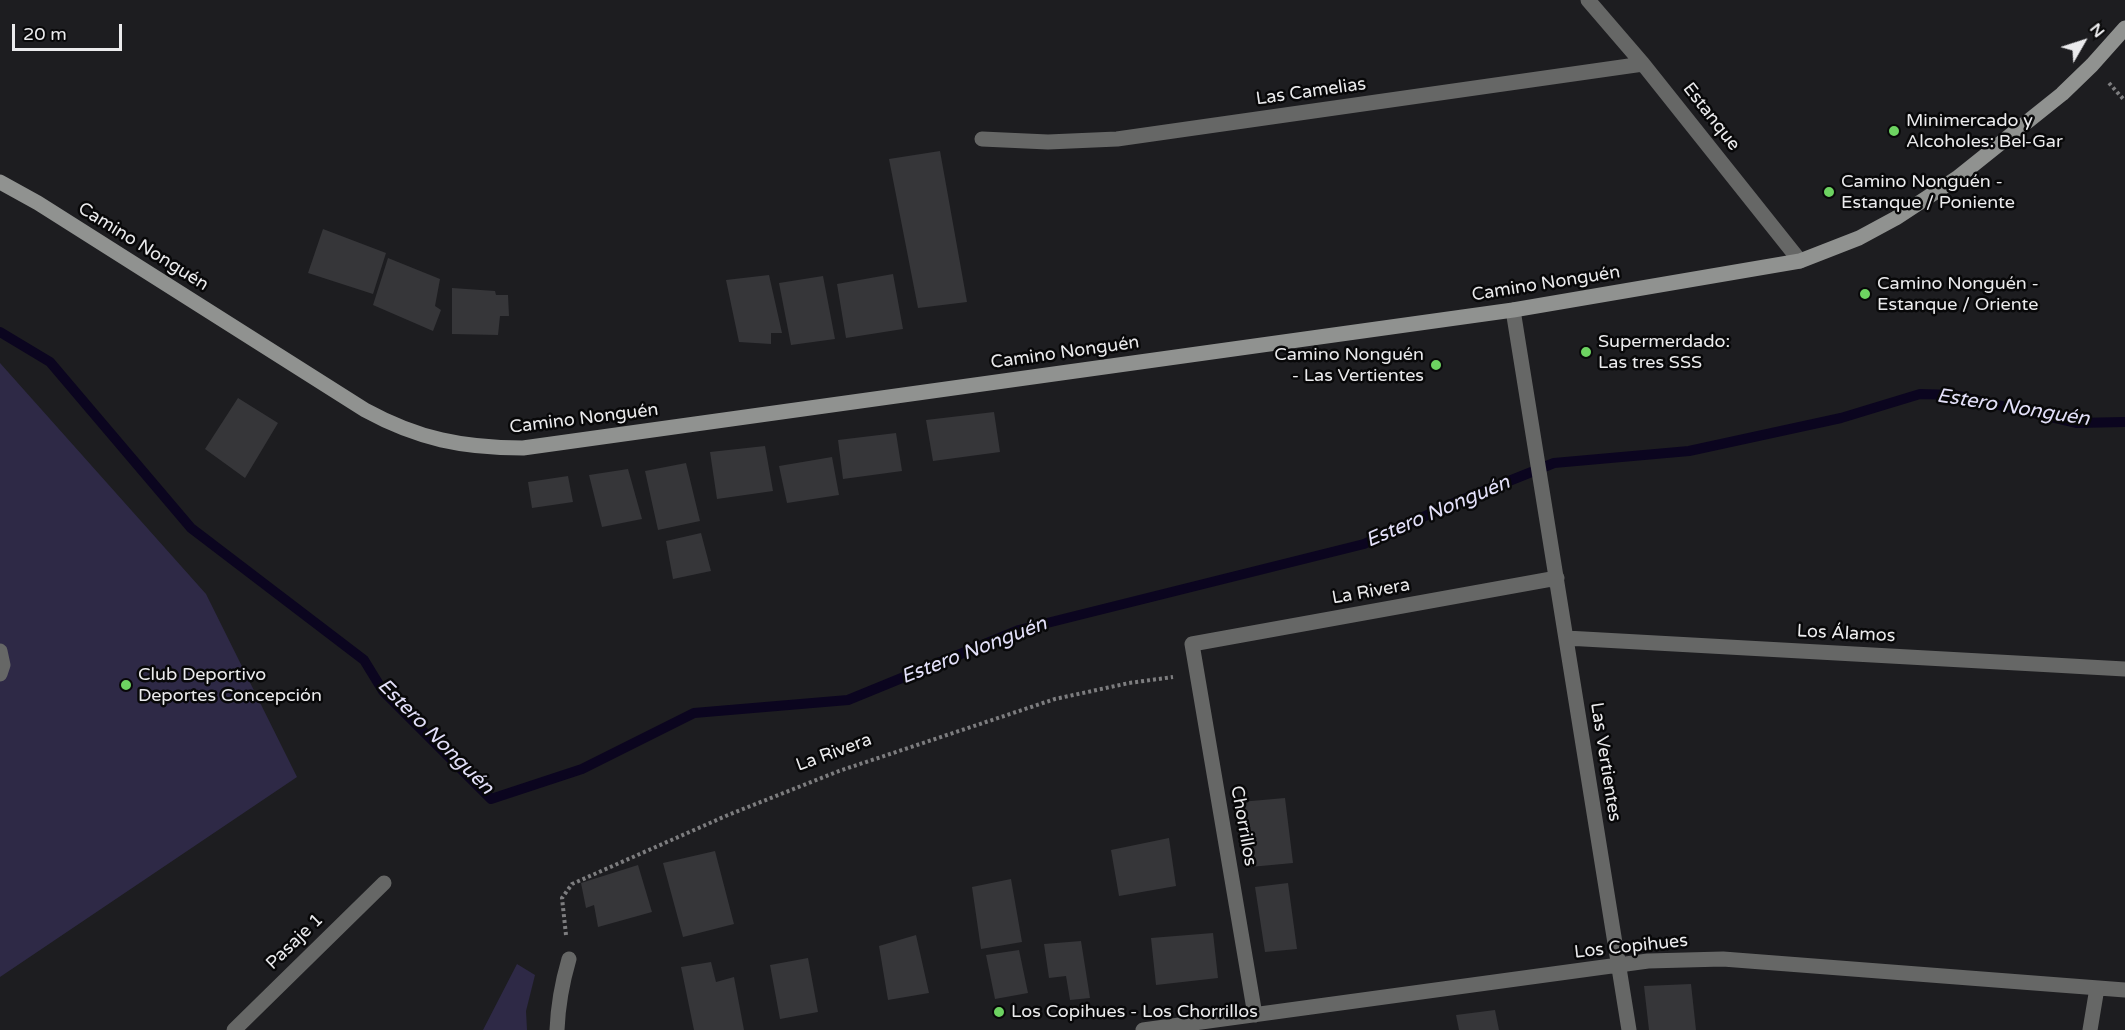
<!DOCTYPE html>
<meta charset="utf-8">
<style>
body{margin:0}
#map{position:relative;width:2125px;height:1030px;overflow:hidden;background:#1d1d20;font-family:"Varela Round",sans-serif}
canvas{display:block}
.north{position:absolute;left:2053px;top:12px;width:60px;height:60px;-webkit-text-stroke:4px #080809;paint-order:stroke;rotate:51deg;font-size:16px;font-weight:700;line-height:24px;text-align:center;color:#ebebed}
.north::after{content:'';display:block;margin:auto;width:21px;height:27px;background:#ebebed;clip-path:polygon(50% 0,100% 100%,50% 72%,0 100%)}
.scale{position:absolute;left:12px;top:24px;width:110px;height:27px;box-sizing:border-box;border:3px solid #ebebed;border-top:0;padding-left:8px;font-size:18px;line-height:21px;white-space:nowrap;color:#ebebed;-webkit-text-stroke:4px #080809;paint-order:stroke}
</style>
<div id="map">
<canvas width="2125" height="1030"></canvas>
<div class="north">N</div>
<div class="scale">20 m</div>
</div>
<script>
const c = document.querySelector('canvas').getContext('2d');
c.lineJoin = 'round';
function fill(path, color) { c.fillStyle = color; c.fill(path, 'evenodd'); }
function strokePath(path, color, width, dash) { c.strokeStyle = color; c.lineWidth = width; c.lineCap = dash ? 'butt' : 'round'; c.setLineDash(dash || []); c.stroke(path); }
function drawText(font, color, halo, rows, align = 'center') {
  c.font = font + ' "Varela Round",sans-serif'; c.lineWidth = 5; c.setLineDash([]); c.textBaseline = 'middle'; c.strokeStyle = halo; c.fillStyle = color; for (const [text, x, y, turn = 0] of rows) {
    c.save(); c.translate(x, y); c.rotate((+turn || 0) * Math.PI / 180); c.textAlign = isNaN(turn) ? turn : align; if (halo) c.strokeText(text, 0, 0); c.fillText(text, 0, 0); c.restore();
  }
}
const green = new Path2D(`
 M0 363 206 594 297 777 0 977Z
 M517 964 535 975 526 1011 527 1030H483Z`);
const stream = new Path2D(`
 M0 332 50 362 191 528 364 660 383 691 491 799 582 769 694 713 848 700 1019 630 1364 544 1449 505 1554 463 1689 451 1841 418 1920 394 1955 395 2076 423 2125 422`);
const building = new Path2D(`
 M940 151 967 302 918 308 889 159Z
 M323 229 386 253 373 294 308 273Z
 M388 258 440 279 435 306 441 310 433 331 373 305Z
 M893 274 903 329 846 338 837 284Z
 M769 275 782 333H771V344L739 342 726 280Z
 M823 276 835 339 791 345 779 283Z
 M452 288 495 291 496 295H508L509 316H500L498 335 452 334Z
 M238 398 278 423 245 478 205 449Z
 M994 412 1000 452 933 461 926 420Z
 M896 433 902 471 843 479 838 440Z
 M765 446 773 491 717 499 710 452Z
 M832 457 839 495 787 503 779 466Z
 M686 463 700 521 658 530 645 471Z
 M628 469 642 519 602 527 589 475Z
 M568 476 573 502 532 508 528 482Z
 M701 533 711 571 673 579 666 541Z
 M1285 798 1293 863 1250 867 1240 802Z
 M1169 838 1176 886 1119 896 1111 850Z
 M715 851 734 924 683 937 663 863Z
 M638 865 652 912 598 927 594 905 586 908 581 883Z
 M1011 879 1022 942 981 949 972 887Z
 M1288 883 1297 949 1265 952 1255 887Z
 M1213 933 1218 978 1156 985 1151 938Z
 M916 935 929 993 888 1000 879 946Z
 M1081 941 1090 998 1070 1000 1066 976 1049 978 1044 944Z
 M1019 950 1028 993 995 999 986 955Z
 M808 958 818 1012 780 1019 770 965Z
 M711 962 716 982 734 977 744 1030H694L681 967Z
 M1691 984 1696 1030H1649L1644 986Z
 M1495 1010 1499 1030H1459L1456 1015Z`);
const path = new Path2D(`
 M2109 83 2125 101
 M566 935 562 898 572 884 728 815 839 771 1055 699 1129 683 1173 677`);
const service = new Path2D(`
 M0 651 3 665 0 674`);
const minor = new Path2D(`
 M1588 0 1643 64 1800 261
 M982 139 1048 142 1117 139 1643 64
 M1513 310 1629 1030
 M1566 638 2125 669
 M1255 1015 1192 644 1557 578
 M234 1030 384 883
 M557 1030C558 1005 562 983 569 959
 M1143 1030 1648 961 1723 959 2125 990
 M2090 1030 2097 988`);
const secondary = new Path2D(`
 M0 182 38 203 365 410C418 439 463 448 523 448L1513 310 1800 261 1859 238 1896 218 1957 178 2062 94 2092 65 2125 28`);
const markers = [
 [1894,131,6,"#6dd361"],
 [1829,192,6,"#6dd361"],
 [1865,294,6,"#6dd361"],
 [1586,352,6,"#6dd361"],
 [1436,365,6,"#6dd361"],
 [126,685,6,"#6dd361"],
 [999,1012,6,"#6dd361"]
];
const streetNames = [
 ["Las Camelias",1311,92,-8],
 ["Estanque",1711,117,52],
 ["Camino Nonguén",143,247,32],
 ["Camino Nonguén",1546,284,-9],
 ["Camino Nonguén",1065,353,-8],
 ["Camino Nonguén",584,419,-7],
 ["La Rivera",1371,592,-10],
 ["Los Álamos",1846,634,3],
 ["La Rivera",834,753,-20],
 ["Las Vertientes",1605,762,81],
 ["Chorrillos",1243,826,80],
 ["Pasaje 1",295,942,-44],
 ["Los Copihues",1631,947,-6]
];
const poiNames = [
 ["Minimercado y",1906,121],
 ["Alcoholes: Bel-Gar",1906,142],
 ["Camino Nonguén -",1841,182],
 ["Estanque / Poniente",1841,203],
 ["Camino Nonguén -",1877,284],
 ["Estanque / Oriente",1877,305],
 ["Supermerdado:",1598,342],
 ["Las tres SSS",1598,363],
 ["Camino Nonguén",1424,355,"right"],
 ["- Las Vertientes",1424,376,"right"],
 ["Club Deportivo",138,675],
 ["Deportes Concepción",138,696],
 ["Los Copihues - Los Chorrillos",1011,1012]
];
const waterNames = [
 ["Estero Nonguén",2013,408,9],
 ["Estero Nonguén",1438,512,-23],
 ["Estero Nonguén",974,651,-21],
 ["Estero Nonguén",435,737,45]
];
fill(green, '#2e2946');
strokePath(stream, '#0b051f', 10);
fill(building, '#363639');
strokePath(path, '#7d7d7f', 4, [3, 3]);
strokePath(service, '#666766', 15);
strokePath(minor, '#666766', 15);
strokePath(secondary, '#909290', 15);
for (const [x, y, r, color] of markers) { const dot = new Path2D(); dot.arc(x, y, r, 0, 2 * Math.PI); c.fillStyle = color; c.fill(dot); strokePath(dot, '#080809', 2); }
drawText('18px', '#ebebed', '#080809', streetNames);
drawText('18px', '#ebebed', '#080809', poiNames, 'left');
drawText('italic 20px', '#e3e0f9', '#080809', waterNames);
</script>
